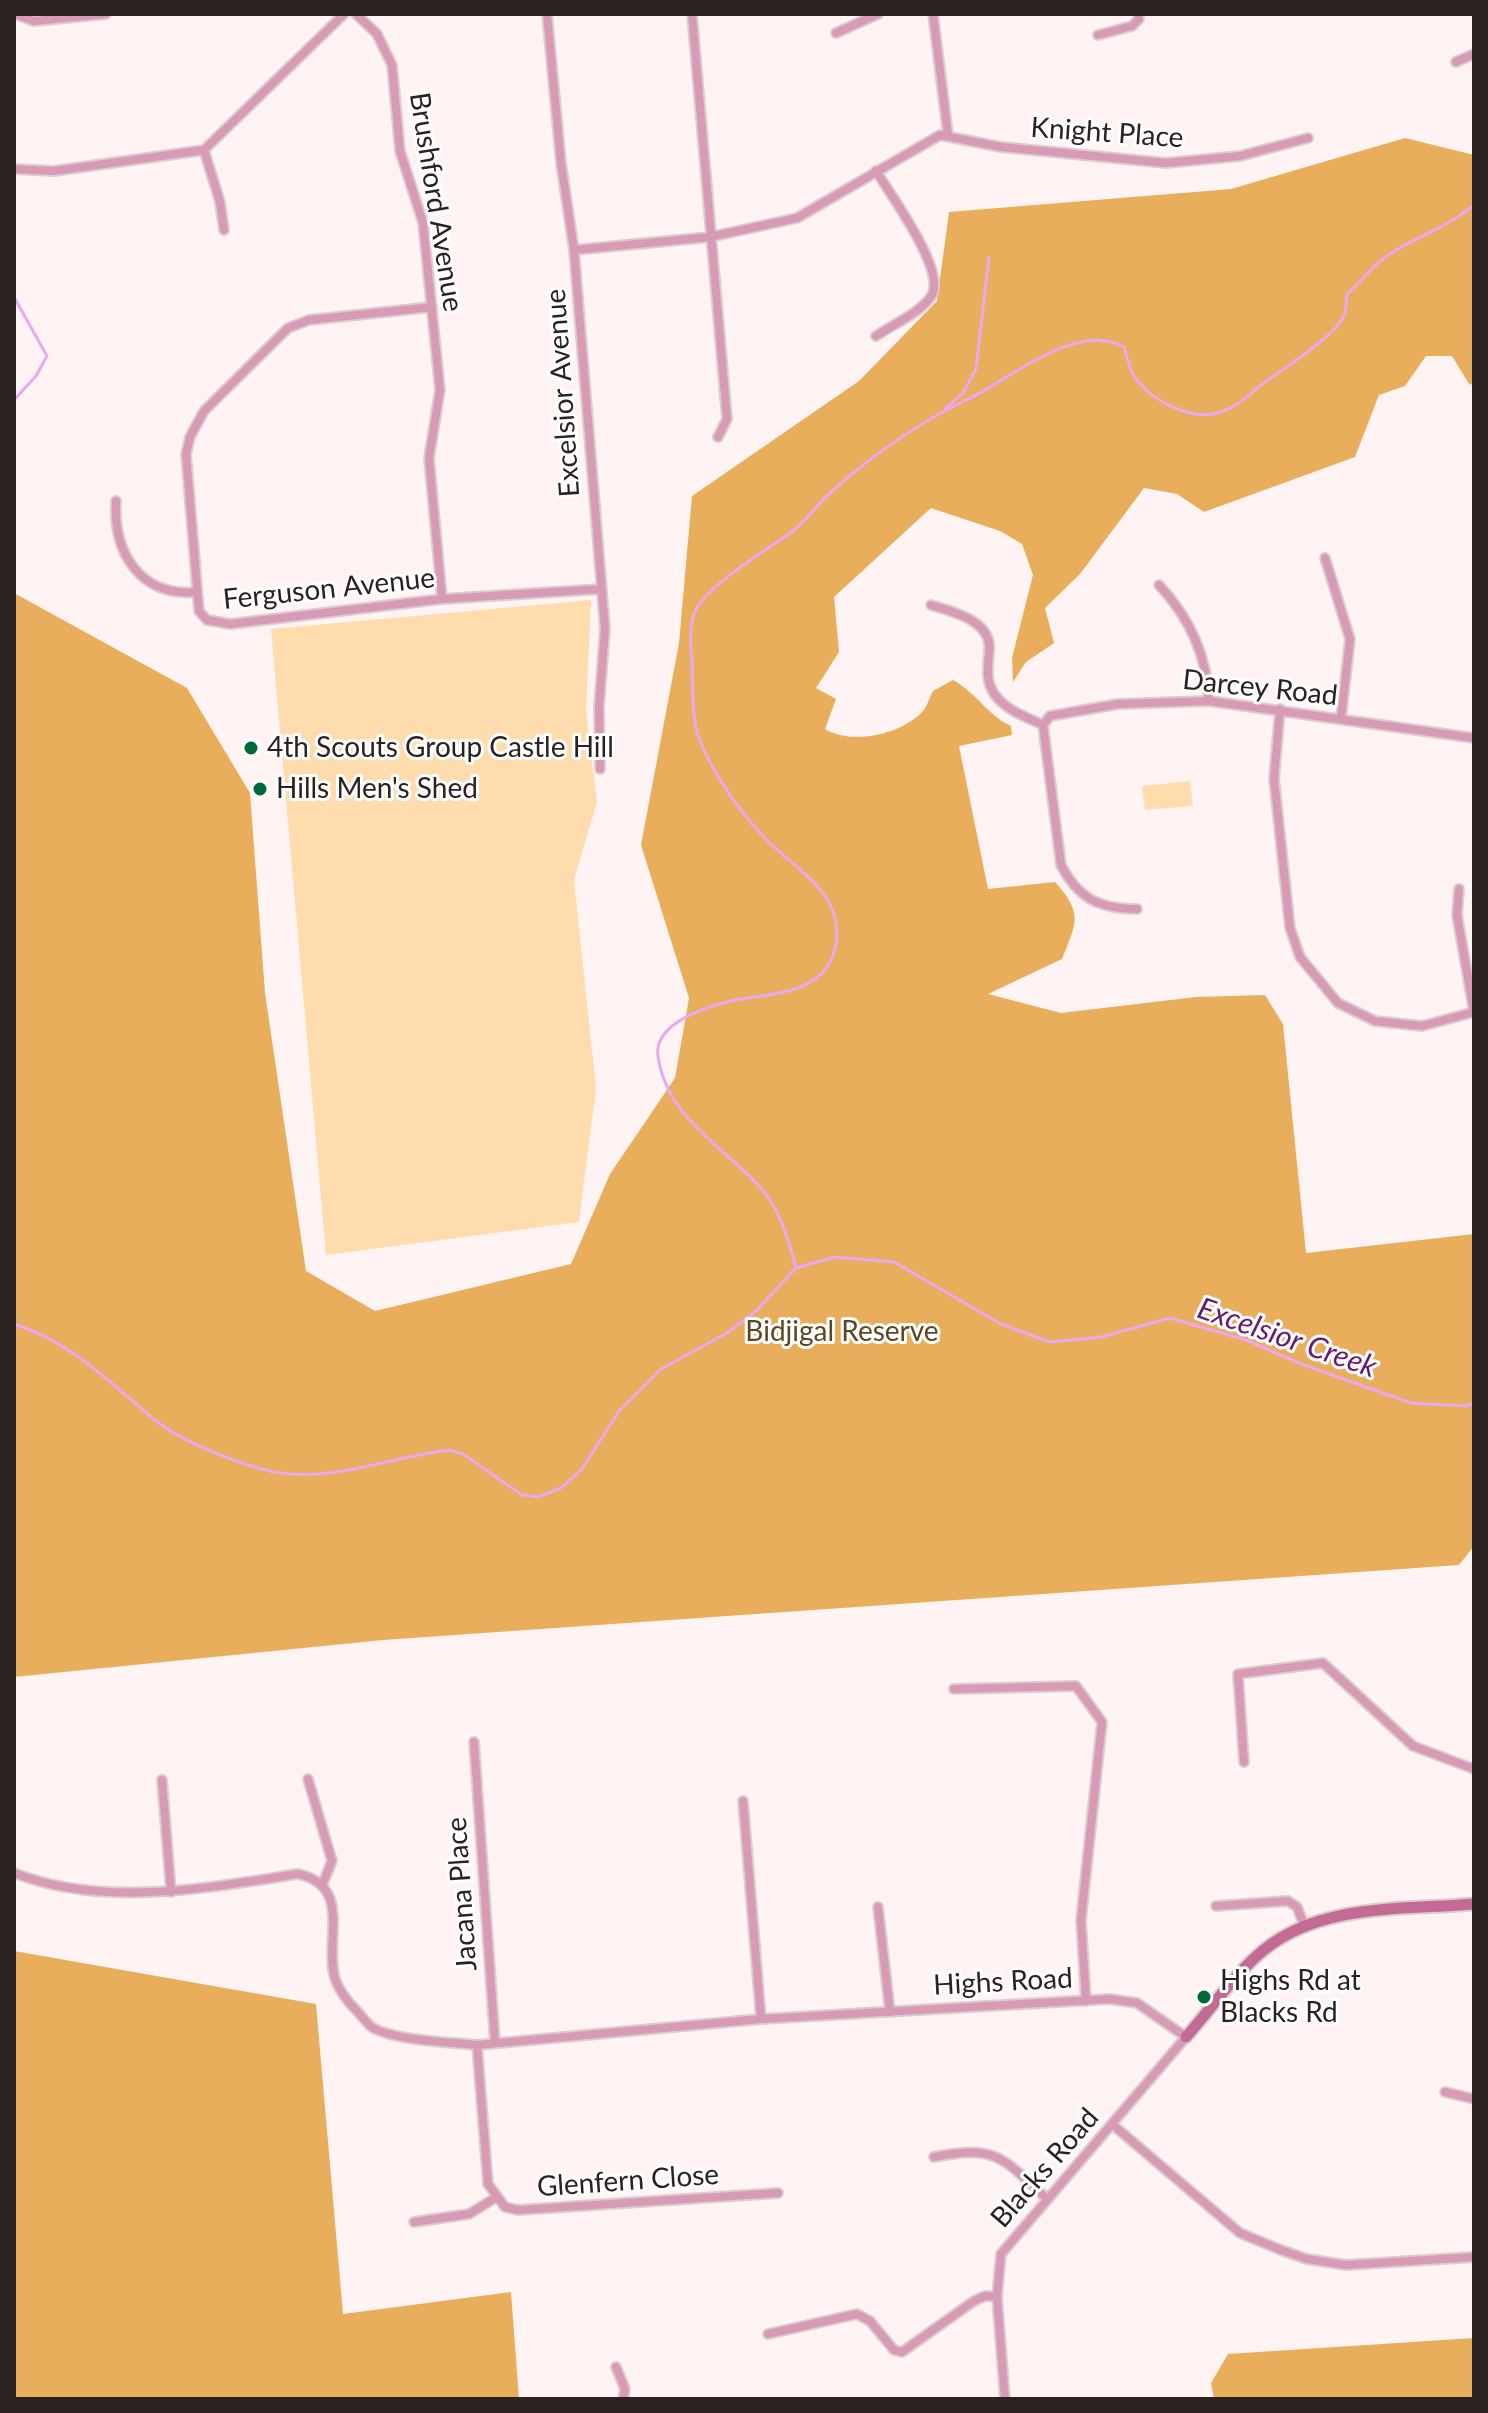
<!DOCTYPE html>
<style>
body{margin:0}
#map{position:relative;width:1488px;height:2413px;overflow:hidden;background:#fff4f3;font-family:Lato,sans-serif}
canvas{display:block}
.frame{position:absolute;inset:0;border:16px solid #2b2121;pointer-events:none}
</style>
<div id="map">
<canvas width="1488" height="2413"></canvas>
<div class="frame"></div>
</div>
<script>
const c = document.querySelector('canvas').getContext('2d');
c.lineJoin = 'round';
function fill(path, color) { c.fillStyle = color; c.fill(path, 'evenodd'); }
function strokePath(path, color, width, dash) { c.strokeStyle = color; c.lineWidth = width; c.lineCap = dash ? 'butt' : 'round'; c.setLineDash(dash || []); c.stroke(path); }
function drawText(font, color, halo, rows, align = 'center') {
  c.font = font + ' Lato,sans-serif'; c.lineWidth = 6; c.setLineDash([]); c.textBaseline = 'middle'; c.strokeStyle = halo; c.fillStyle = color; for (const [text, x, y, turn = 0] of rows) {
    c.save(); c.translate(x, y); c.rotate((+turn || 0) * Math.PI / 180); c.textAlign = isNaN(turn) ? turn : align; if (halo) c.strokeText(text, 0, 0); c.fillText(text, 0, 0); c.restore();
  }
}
const green = new Path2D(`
 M591 600 586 710 597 802 574 880 596 1088 579 1222 326 1255 271 629Z
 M1190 781 1193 806 1145 810 1142 786Z`);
const forest = new Path2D(`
 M1405 138 1474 155V385L1469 384 1452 356H1426L1405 386 1379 395 1355 457 1204 512 1177 494 1144 488 1080 574 1045 608 1054 643 1026 662 1013 682 1012 658 1033 575 1022 544 1000 531 931 508 834 597 839 652 816 688 836 699 825 729C851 745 899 735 921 713 927 708 929 698 933 691L953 680C977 693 987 715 1011 726L1012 735 959 746 988 889 1055 882C1083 913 1077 922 1062 959L988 994 1061 1013 1196 997 1265 995 1283 1024 1306 1253 1474 1234V1546L1459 1565 383 1640 14 1677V593L187 688 250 793 265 993 306 1271 375 1311 571 1264 610 1174 675 1078 689 998 641 845 679 643 692 496 859 381 937 301 949 212 1231 189Z
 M14 1951 316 2004 343 2314 511 2292 519 2399H14Z
 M1474 2338V2399H1214L1211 2383 1228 2354Z`);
const stream = new Path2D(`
 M14 297 47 356 36 376 14 400
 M945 409 963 393 976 369 989 257
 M796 1268C788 1239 780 1208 759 1186 722 1146 666 1116 658 1056 653 1023 708 1006 735 1000 774 993 828 994 836 944 844 890 791 868 761 834 737 808 714 774 700 741 691 718 693 688 692 664 691 645 687 620 700 603 726 572 762 554 794 530 808 519 819 502 833 490 873 455 918 423 966 400 1010 380 1076 320 1124 347 1127 356 1129 368 1134 376 1151 401 1191 422 1221 412 1242 405 1255 388 1272 377 1290 365 1334 335 1343 318 1347 311 1346 301 1347 294 1362 281 1372 266 1388 255 1415 237 1448 227 1474 205
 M14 1324C72 1342 110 1383 155 1420 183 1443 255 1472 291 1474 343 1478 397 1456 449 1450L463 1454 522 1495 538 1497 561 1488 582 1469 619 1411 661 1369 727 1333 756 1311 796 1268 835 1257 894 1262 1001 1324 1050 1342 1101 1337 1170 1318 1246 1340 1304 1365 1411 1403 1467 1406 1474 1403`);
const street = new Path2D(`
 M15 14 34 21 106 14
 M356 14 377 34 392 65 400 151 423 223 440 390 429 458 442 599
 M547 14 561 163 574 250 605 629 599 707 600 769
 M692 14 727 419 718 437
 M933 14 948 135
 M836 33 878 14
 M1098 35 1132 26 1139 19 1138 14
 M1456 62 1474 54
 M204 150 220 202 224 230
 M14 169 54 171 204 150 344 14
 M876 171C890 194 946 270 932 295 922 312 892 325 876 336
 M574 250 710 237 797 218 940 135 1001 147 1166 163 1240 156 1308 138
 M432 307 309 320 288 328 204 411 190 437 186 454 199 611 207 620 230 624 442 599 602 589
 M116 501C113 553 140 597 197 592
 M1325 558 1350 639 1341 718
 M1159 585C1190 618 1207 655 1209 701
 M931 605C954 612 993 621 989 652 988 668 985 681 995 695 1006 710 1026 717 1043 725
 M1280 709 1274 779 1290 928 1300 957 1338 1003 1375 1021 1422 1026 1474 1012
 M1459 889 1457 915 1474 1012
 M1137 909C1099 909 1078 898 1061 865L1043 725 1050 716 1118 704 1209 701 1474 738
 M954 1689 1076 1686 1102 1722 1081 1920 1086 2001
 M474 1742 495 2042
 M1244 1762 1238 1674 1323 1663 1413 1746 1474 1769
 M308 1779 332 1861 323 1883
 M162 1780 171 1892
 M743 1801 761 2019
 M14 1873C104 1908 206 1888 298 1874 353 1886 324 1940 335 1979 339 1990 348 2002 356 2010 361 2015 367 2024 373 2028 398 2041 449 2042 477 2045L761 2019 1110 1999 1137 2003 1186 2037 1001 2254 997 2297 1005 2399
 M1216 1906 1288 1901 1297 1907 1304 1925
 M878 1907 890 2012
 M477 2045 488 2184 505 2207 518 2210 778 2193
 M1445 2092 1474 2099
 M1113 2125 1240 2233 1281 2250 1307 2259 1346 2265 1474 2257
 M934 2157C997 2145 1002 2157 1047 2199
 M414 2222 469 2214 495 2198
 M768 2334 857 2314 870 2321 894 2350 902 2352 974 2301 985 2296 997 2297
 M616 2367 625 2389 623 2399`);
const secondary = new Path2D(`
 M1186 2037C1212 2008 1235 1973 1265 1949 1322 1903 1404 1910 1474 1904`);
const markers = [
 [251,748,8,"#00673d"],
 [260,789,8,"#00673d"],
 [1204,1997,8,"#00673d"]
];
const streetNames = [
 ["Knight Place",1107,133,4],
 ["Brushford Avenue",436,202,81],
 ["Excelsior Avenue",563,393,-94],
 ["Ferguson Avenue",329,589,-6],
 ["Darcey Road",1260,688,6],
 ["Jacana Place",462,1894,-94],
 ["Highs Road",1003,1982,-3],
 ["Blacks Road",1045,2168,-49],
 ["Glenfern Close",628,2181,-4]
];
const poiNames = [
 ["4th Scouts Group Castle Hill",267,748],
 ["Hills Men's Shed",276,789],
 ["Highs Rd at",1220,1981],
 ["Blacks Rd",1220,2013]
];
const parkNames = [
 ["Bidjigal Reserve",842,1332]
];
const waterNames = [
 ["Excelsior Creek",1287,1338,19]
];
fill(green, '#fedcae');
fill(forest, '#e8ae5c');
strokePath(stream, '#e9a8ef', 3);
strokePath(street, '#d9cecd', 12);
strokePath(secondary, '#d9cecd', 15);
strokePath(street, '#d89ab5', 8);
strokePath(secondary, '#c46b95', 11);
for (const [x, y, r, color] of markers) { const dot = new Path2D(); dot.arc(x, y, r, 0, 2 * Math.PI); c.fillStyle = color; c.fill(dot); strokePath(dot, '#fff', 3); }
drawText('28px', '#2b2121', '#fff', streetNames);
drawText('28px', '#2b2121', '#fff', poiNames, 'left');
drawText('28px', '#5e4623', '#fff', parkNames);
drawText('italic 30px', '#671a6f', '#fff', waterNames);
</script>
